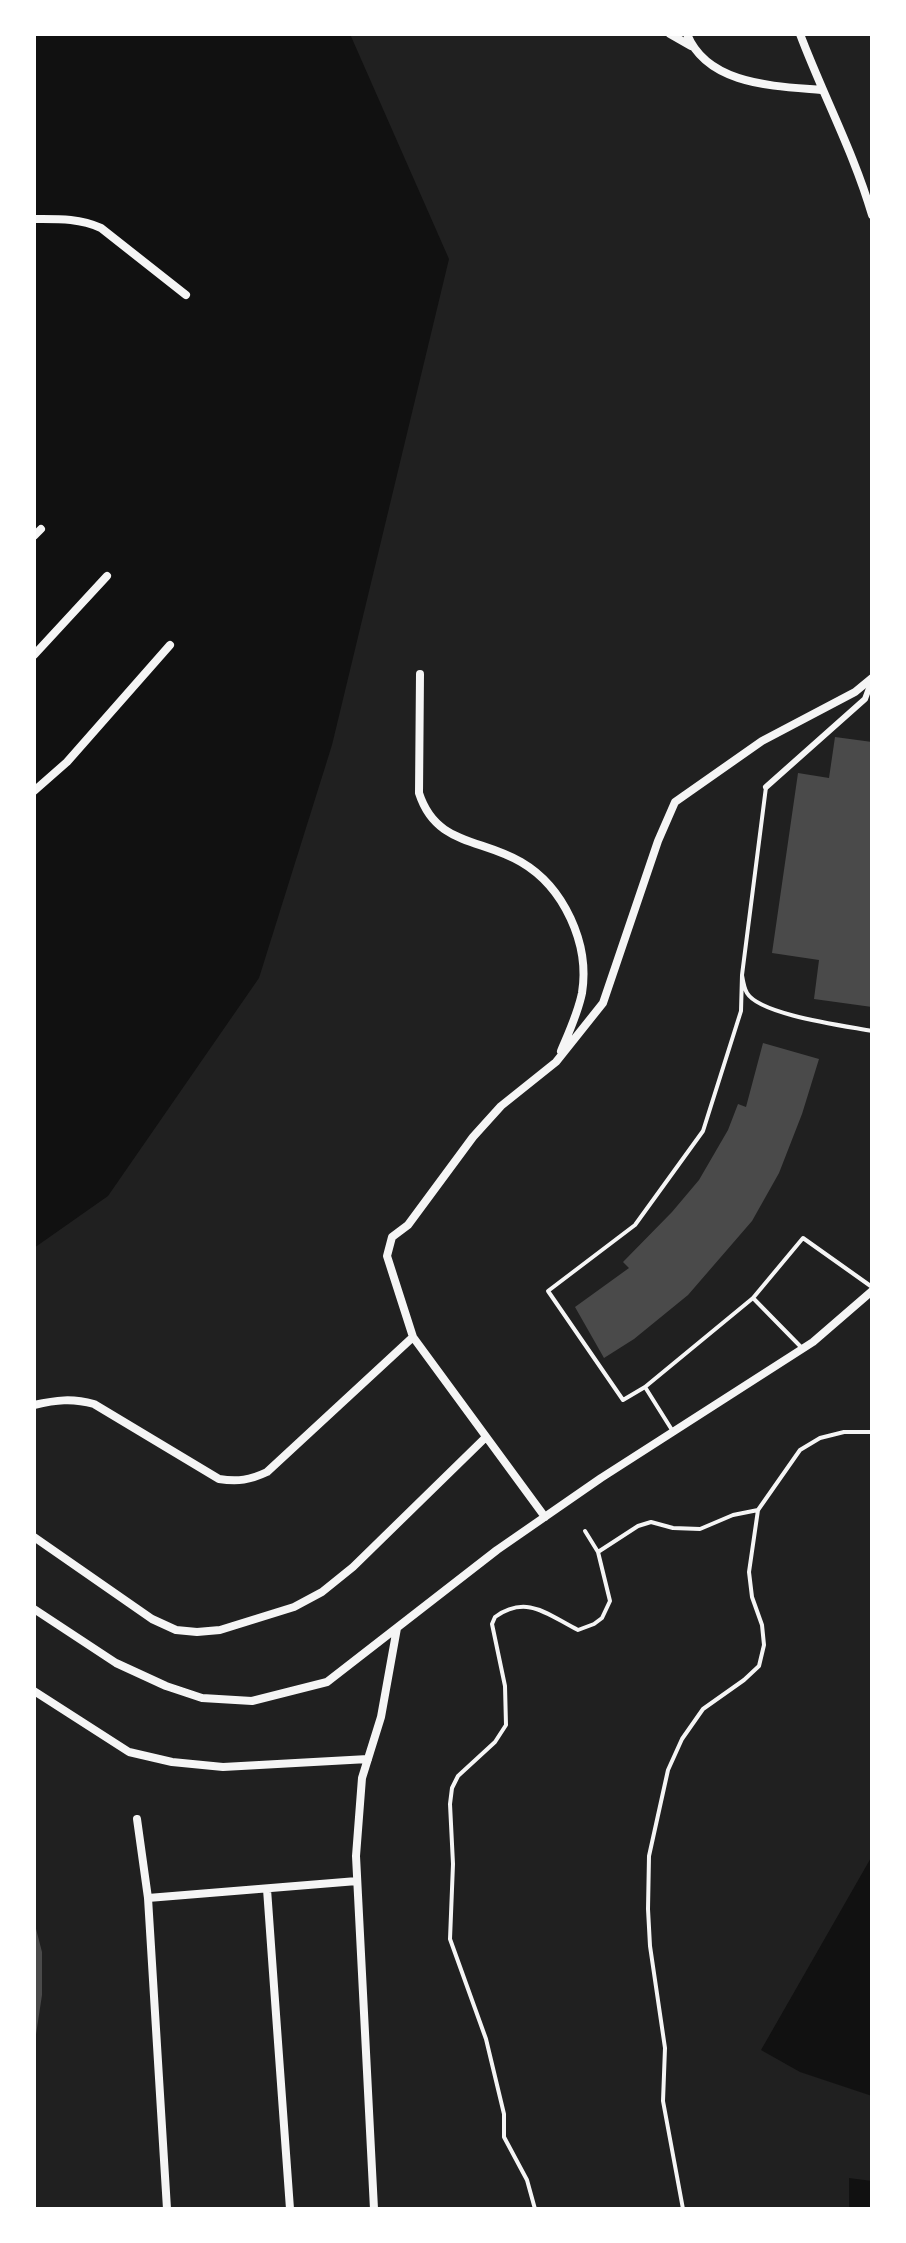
<!DOCTYPE html>
<style>
body{margin:0}
#map{position:relative;width:906px;height:2243px;overflow:hidden;background:#111;font-family:Lato,sans-serif}
canvas{display:block}
.frame{position:absolute;inset:0;border:36px solid #fff;pointer-events:none}
</style>
<div id="map">
<canvas width="906" height="2243"></canvas>
<div class="frame"></div>
</div>
<script>
const c = document.querySelector('canvas').getContext('2d');
c.lineJoin = 'round';
function fill(path, color) { c.fillStyle = color; c.fill(path, 'evenodd'); }
function strokePath(path, color, width, dash) { c.strokeStyle = color; c.lineWidth = width; c.lineCap = dash ? 'butt' : 'round'; c.setLineDash(dash || []); c.stroke(path); }
const green = new Path2D(`
 M350 34H872V1856L761 2050 800 2072 872 2096V2181L849 2178V2209H34V1248L108 1196 259 978 332 745 449 259Z`);
const building = new Path2D(`
 M835 737 872 742V1007L814 999 819 960 772 953 798 773 829 778Z
 M763 1043 819 1059 802 1114 779 1173 752 1221 688 1295 634 1339 604 1358 575 1307 629 1268 623 1262 672 1212 699 1180 728 1130 738 1104 746 1107Z
 M34 1921 42 1952V1995L35 2041Z`);
const service = new Path2D(`
 M766 787 742 975C743 981 744 988 747 993 760 1015 846 1026 872 1031
 M753 1298 803 1238 872 1287
 M645 1387 753 1298 801 1347
 M672 1430 645 1387 623 1400 548 1291 635 1225 703 1131 741 1011 742 975
 M598 1552 638 1526 651 1522 673 1528 700 1529 733 1515 758 1510
 M535 2209 527 2180 504 2137V2114L486 2039 450 1939 453 1864 450 1804 452 1788 458 1776 495 1742 506 1725 505 1686 492 1624 495 1617C527 1594 548 1615 578 1630L594 1624 602 1618 610 1601 598 1552 585 1531
 M683 2209 663 2101 665 2048 650 1946 648 1909 649 1856 668 1770 682 1739 703 1709 744 1680 759 1666 764 1645 762 1625 752 1597 749 1572 758 1510 800 1450 820 1438 844 1432H872`);
const pedestrian = new Path2D(`
 M766 787 865 699 872 680`);
const minor = new Path2D(`
 M670 34 691 46
 M687 34C707 85 774 86 821 90
 M800 34C823 95 854 153 872 215
 M34 219C57 219 79 218 101 228L186 295
 M34 536 41 529
 M34 655 107 576
 M420 674 419 793C436 846 481 838 521 862 564 887 590 944 582 993 578 1013 569 1032 561 1051
 M34 791 67 762 170 645
 M34 1405C56 1400 72 1398 94 1404L219 1479C238 1482 250 1480 267 1472L413 1337
 M545 1517 413 1337 387 1256 392 1237 408 1225 473 1137 501 1106 556 1062 603 1003 658 841 675 802 762 741 855 692 872 678
 M34 1537 152 1619 176 1630 197 1632 220 1630 294 1607 322 1592 353 1567 486 1437
 M34 1609 116 1663 166 1686 202 1698 252 1701 327 1682 497 1550 601 1478 813 1342 872 1291
 M34 1691 129 1752 172 1762 223 1767 368 1759
 M137 1819 148 1898 167 2209
 M267 1889 290 2209
 M148 1898 357 1881
 M374 2209 356 1856 362 1778 381 1717 397 1628`);
fill(green, '#202020');
fill(building, '#4a4a4a');
strokePath(service, '#f5f5f5', 4);
strokePath(pedestrian, '#f5f5f5', 6);
strokePath(minor, '#f5f5f5', 8);
</script>
